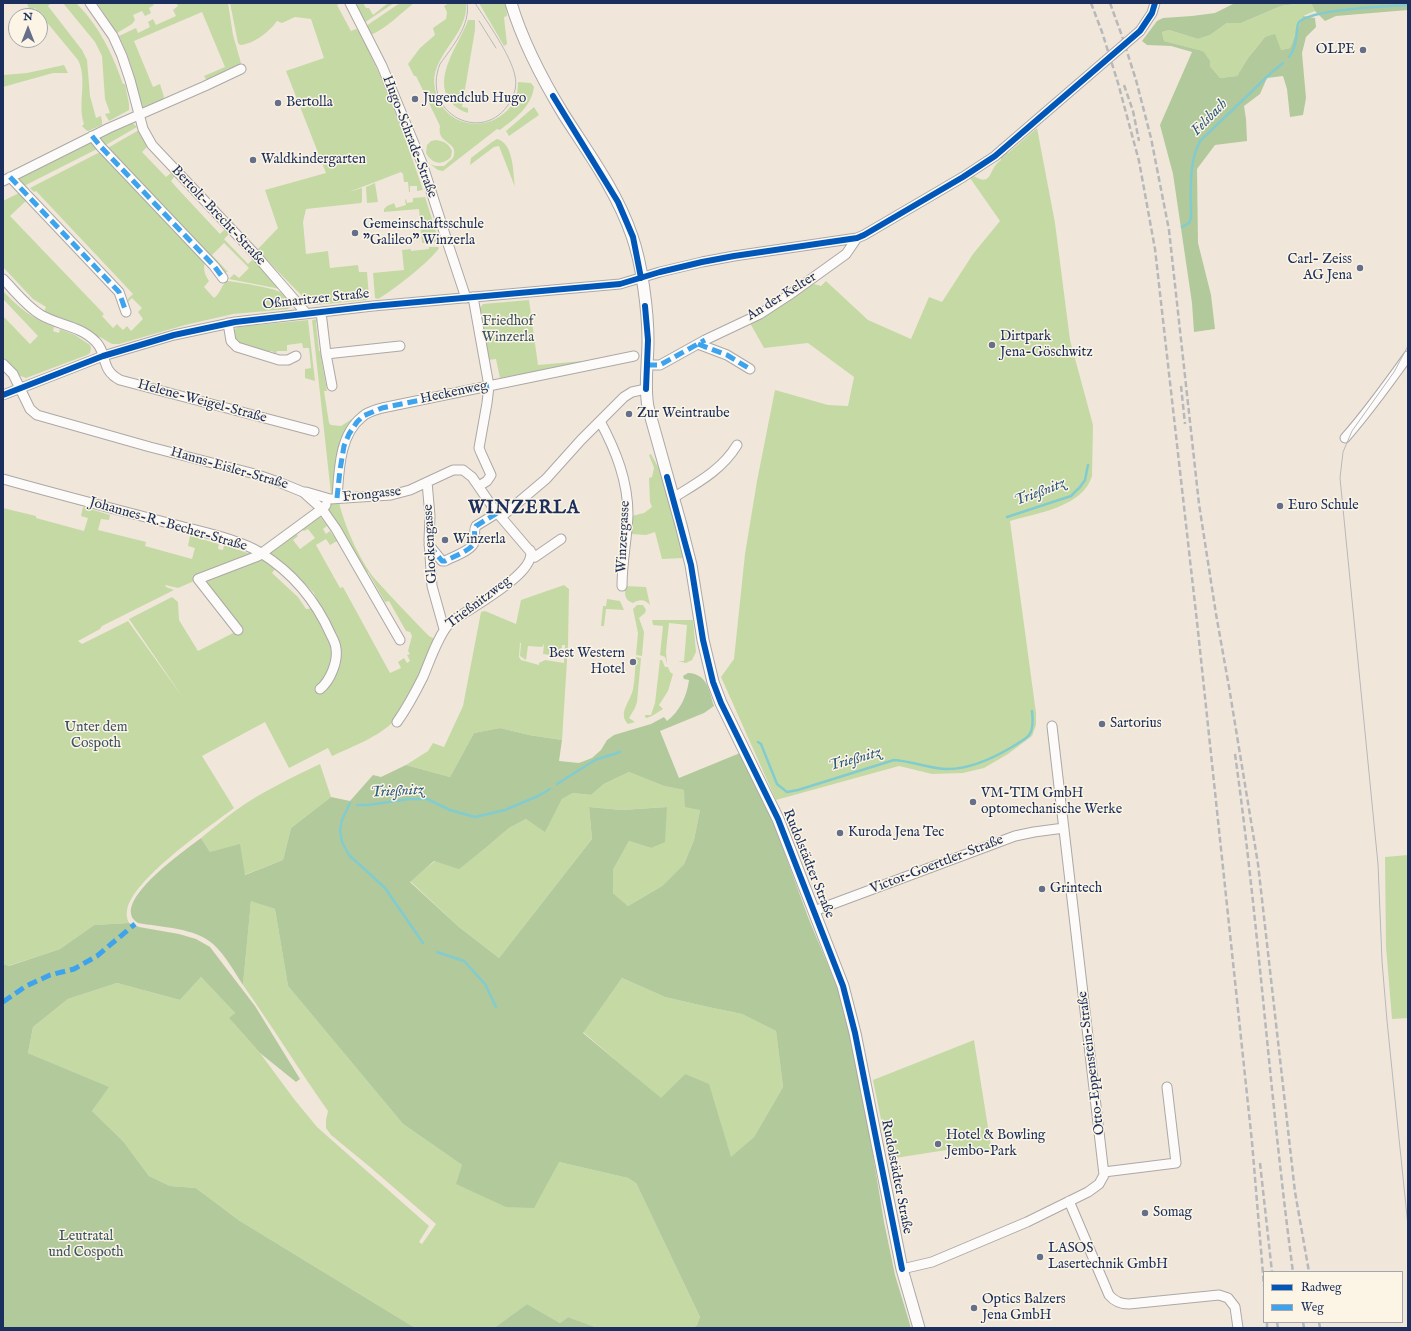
<!DOCTYPE html>
<meta charset="utf-8">
<style>
body{margin:0}
#map{position:relative;width:1411px;height:1331px;overflow:hidden;background:#f0e7da;font-family:"IM FELL English",serif}
canvas{display:block}
.frame{position:absolute;inset:0;border:4px solid #1b2f5e;pointer-events:none}
.legend{position:absolute;left:1263px;top:1271px;width:140px;height:52px;box-sizing:border-box;background:#fcf5e5;border:1px solid #a2a6af;margin:0;padding:5px 7px;list-style:none;font-size:12px;color:#1b2f5e}
.legend li{display:flex;align-items:center;gap:8px;height:20px}
.legend b{width:20px;border:1px solid #a2a6af}
.north{position:absolute;left:8px;top:8px;width:40px;height:40px;box-sizing:border-box;background:#fcf5e5;border:1px solid #a2a6af;border-radius:50%;rotate:0deg;font-size:11px;font-weight:700;line-height:16px;text-align:center;color:#1b2f5e}
.north::after{content:'';display:block;margin:auto;width:14px;height:18px;background:#666f89;clip-path:polygon(50% 0,100% 100%,50% 72%,0 100%)}
</style>
<div id="map">
<canvas width="1411" height="1331"></canvas>
<div class="frame"></div>
<ul class="legend">
<li><b style="height:5px;background:#0057b8"></b>Radweg</li>
<li><b style="height:5px;background:#3da3ed"></b>Weg</li>
</ul>
<div class="north">N</div>
</div>
<script>
const c = document.querySelector('canvas').getContext('2d');
c.lineJoin = 'round';
function fill(path, color) { c.fillStyle = color; c.fill(path, 'evenodd'); }
function strokePath(path, color, width, dash) { c.strokeStyle = color; c.lineWidth = width; c.lineCap = dash ? 'butt' : 'round'; c.setLineDash(dash || []); c.stroke(path); }
function drawText(font, color, halo, rows, align = 'center') {
  c.font = font + ' "IM FELL English",serif'; c.lineWidth = 3; c.setLineDash([]); c.textBaseline = 'middle'; c.strokeStyle = halo; c.fillStyle = color; for (const [text, x, y, turn = 0] of rows) {
    c.save(); c.translate(x, y); c.rotate((+turn || 0) * Math.PI / 180); c.textAlign = isNaN(turn) ? turn : align; if (halo) c.strokeText(text, 0, 0); c.fillText(text, 0, 0); c.restore();
  }
}
const green = new Path2D(`
 M27 3 34 4 35 3H51L48 6 82 50 87 60 90 96 96 118 101 116 102 121V125L88 131 86 130 82 126 84 124C77 103 88 80 78 60L35 8 31 11 29 9Z
 M63 3H76C100 27 112 53 123 84H125L129 104V110L109 121 105 114 110 113 105 99 102 56 95 42Z
 M97 3H152L154 5 149 8 151 13 145 16 142 11 133 15 135 20 132 24 117 33Z
 M176 3H228L233 35 241 63 240 67 207 81 204 76 225 67 202 12 134 41 153 87 160 84 164 97 162 101 146 108 142 107C135 81 131 60 119 36L136 28 138 33 150 27 148 22 153 19 156 25 176 16 173 10 178 6Z
 M230 3H341L337 5 351 31 356 29 359 31C385 82 405 136 423 190L417 191V186H410V192H409L408 182H404L403 174 401 172 349 192 362 188V201L361 203 306 209 303 222 306 254 328 251 330 268 358 265 359 272H367L369 297 367 300 315 305 306 300 257 250 278 228 265 190 326 173 286 71 324 58 311 19 295 17 282 23 277 21C269 32 254 44 240 45L238 43Z
 M354 3H363L366 8H369L373 15 388 3H394L364 23Z
 M400 3H414C400 14 388 27 371 35L366 26Z
 M449 3H466C469 36 428 56 435 89 443 130 495 136 515 100 517 95 518 88 518 82L531 83 534 87C531 108 515 118 500 130L497 129 443 171 438 170 430 164 435 166H444L453 158C460 140 436 145 440 126L416 76H414L408 64 420 48 435 35 433 28 446 19 447 12 444 6Z
 M479 3H506L507 16 504 17 507 44 504 46Z
 M1302 3H1311L1315 11 1303 16 1290 48 1281 50 1265 37 1248 58 1237 76 1220 78 1210 66 1203 51 1164 41 1162 32 1169 30 1198 39 1210 35 1227 23H1241L1281 6Z
 M468 20H475V30L462 107 468 108V113C461 111 455 107 450 101 432 77 460 43 468 20Z
 M64 65 68 73H53L3 87V75L27 73Z
 M534 107 539 115 509 136 506 131Z
 M132 122 137 127 104 146 99 137Z
 M1037 128 1055 223 1070 340 1093 425 1092 476C1083 507 1037 513 1010 521L1036 713V725L1032 736 1008 754 984 768 963 773 932 774 899 766 776 800 721 677 734 659 745 554 757 481 775 390 828 405 848 406 854 377 808 343 764 348 750 323 814 284 821 286 826 281 868 320 911 339 929 297 942 302 973 254 1000 221 970 178 974 176C993 188 988 168 1001 160V157L1006 152 1008 153Z
 M139 130 147 147 142 152 166 177 171 173 175 176 171 181 177 188 220 234 225 229 229 234 224 239 248 264 253 259 280 289 229 279 234 274 239 278 249 268 224 243 212 255 228 272 224 273 106 149Z
 M497 139C514 143 513 173 515 187L499 146 494 147 470 165 471 158 492 142Z
 M436 140C444 141 449 144 452 151L451 157C442 166 432 164 426 153L427 145 431 141Z
 M90 141 99 148 22 187 19 185 17 178Z
 M102 151 205 262C203 270 205 275 209 281L204 287 214 298C221 293 221 285 227 281 237 282 274 288 280 292 285 295 290 301 290 307L288 309 233 314 185 325 119 344H112L100 337 98 338 72 322 44 312 46 307 33 299 3 267V201L21 192 27 200 10 216 104 314 102 316 113 328 117 324 123 330 127 326 131 331 143 319 138 312 142 308 132 298 128 302V299L133 294 36 191 34 192 30 188Z
 M375 183 378 202 367 203 366 187Z
 M425 197 438 238 435 242 422 243 419 209 384 212V209L387 206 394 203 396 208 406 205 405 200 406 199 407 203 413 202V198Z
 M429 247H438L439 248C432 260 391 292 378 299L375 298 373 273 404 270 402 250 411 249V251L429 249Z
 M3 291C18 307 32 319 54 327L53 331 59 333 60 329 75 335 90 345 91 348 90 353 87 355 26 378 18 375 3 359V316L30 344 38 336 3 299Z
 M529 300 538 365 605 359 500 378 496 359 488 360 479 309 483 304Z
 M318 319 316 323 319 351H320L327 391H324L329 423 331 425 341 426 352 419 354 420 334 492 331 494 312 320Z
 M308 320 315 381 305 378V369L311 368 309 348H303L302 343 287 345V351H277L275 356H273L274 352 270 351 268 355 238 345 232 333 237 327Z
 M651 454 663 476 684 558 662 559 655 532 646 535 631 534 632 516 644 513 652 507 650 502 649 478 652 477 654 468 649 455Z
 M329 502H339C344 525 360 561 375 579 390 596 406 612 422 629L429 636 435 639C425 662 416 684 404 706 401 711 398 717 394 721 380 736 350 748 332 756L328 748 289 768 265 722 202 756 234 808C209 827 131 880 127 911 126 915 127 919 129 923L94 925 60 949 8 966 3 964V508L36 516V518L84 531 88 518 81 516 83 507 110 515 109 520 101 519 98 530 146 542 145 546 192 559 195 548 188 546 190 536 219 544 218 549 223 550 224 545 254 555 178 588 165 585 166 587 174 590 102 626 100 629 78 641 82 644 128 621 184 699 129 619 172 597 178 602 179 620 198 651 237 631 198 584 253 562 260 558 275 569 272 573 298 597 306 609 315 608 340 652 314 593 302 581 269 553 296 533 298 536 293 540 300 549 315 538 308 529 304 531 301 529 318 514 327 526 323 529 326 534 330 531 337 541 330 545 326 539 316 545 340 588 343 587 390 673 401 668 398 662 404 658 407 663 410 661 407 655 410 654 408 651 412 636 410 632 406 631 389 601 385 602 368 572 365 573 327 510Z
 M564 585 569 589 568 645 562 740 529 735 500 728 474 733 450 777 406 765 428 751 433 743 444 747 463 706 481 612 485 611 516 624 521 600ZM520 643H521L520 656 526 660 528 646 542 647 544 644 543 654 559 656 561 658 562 645H565L564 663 545 660 539 663V665L521 660 519 657Z
 M625 586 646 587 650 605C645 599 639 599 633 603 624 600 625 594 625 586Z
 M607 599 620 601 624 610 606 609 604 626H601L603 606H606Z
 M637 605H643L646 610 645 613 639 618 644 632 642 656 636 655 638 633 633 609Z
 M652 620H693L696 652 692 660 686 663 678 661H684L687 625 669 623 666 651 667 664 665 657 660 655 663 626 653 625Z
 M636 657 641 658 637 702 635 708 629 718 635 722 628 724C617 713 631 701 633 689 635 679 635 668 636 657Z
 M660 660H662L665 667H668L670 672 673 674 668 691 659 705 663 709 652 716 647 718 645 717V715H651L655 703Z
 M320 764 331 797 291 828 283 860 244 875 210 852 201 838C212 829 224 819 235 811 261 792 291 778 320 764Z
 M629 772 664 786 684 790 700 810 694 840 684 864 662 886 628 906 613 893V870L629 841 651 848 666 807 622 810 589 807 592 839 499 958 459 927 410 881 435 861 459 868 488 846 509 828 526 819 545 831 562 799 573 793 591 795 604 784Z
 M1408 855 1407 857 1408 868V1018L1392 1019 1386 947 1385 857Z
 M251 900 275 909 288 986 403 1124 462 1165 559 1162 628 1178 636 1183 700 1317 697 1325 693 1328H598L568 1317 560 1323 527 1304 494 1328H421L412 1326 240 1221 196 1188 170 1186 149 1176 123 1141 92 1111 108 1087 28 1053 33 1027 68 999 117 983 180 1000 201 977 235 1013 230 1019 260 1053 294 1099 317 1127 429 1226 419 1242 422 1244 436 1224 370 1167 331 1135 326 1128V1120L328 1111C299 1070 272 1026 243 985Z
 M622 978 665 997 708 1007 742 1014 776 1031 783 1087 754 1137 731 1158 685 1074 661 1099 583 1032Z
 M974 1040 992 1152 953 1149 889 1159 873 1080Z`);
const forest = new Path2D(`
 M1235 3H1302L1281 6 1241 23H1227L1210 35 1198 39 1169 30 1162 32 1164 41 1203 51 1210 61V66L1220 78 1237 76 1248 58 1265 37 1275 34 1281 50 1290 48 1303 16 1315 18 1316 27 1306 37 1302 53 1306 98 1303 115 1290 117 1287 89 1283 76 1267 78 1260 94 1244 106 1246 119 1247 141 1215 145 1197 169 1198 243 1211 295 1215 329 1194 332 1192 303 1173 174 1160 125 1192 52 1171 46 1147 45 1142 41 1157 21 1163 18 1192 16 1215 13Z
 M1311 3H1408V10L1336 16 1325 21 1315 11Z
 M688 673C708 674 709 691 714 706L704 713 660 731 679 778 740 753 770 813 808 917 837 987 847 1020 857 1058 884 1222 895 1275 911 1328H693L697 1325 700 1317 636 1183 628 1178 559 1162 534 1208 506 1207 456 1184 462 1165 403 1124 288 986 275 909 251 901 243 985C234 971 225 955 213 944 196 928 160 927 138 923 107 904 187 849 201 838L210 852 240 844 245 875 283 860 291 828 331 797 350 801 373 775 381 777 406 765 450 777 474 733 500 728 529 735 562 740 559 761 579 763 592 758 601 750 607 740 614 735 651 724 664 717 667 721C680 711 687 696 689 680L684 679 683 676ZM629 772 664 786 684 790 685 807 700 810 694 840 684 864 662 886 628 906 613 893V870L629 841 651 848 665 842 667 807 622 810 589 807 592 839 499 958 459 927 410 882 434 861 459 869 488 846 509 828 526 819 545 832 562 799 573 793 591 795 604 784ZM622 978 665 997 708 1007 742 1014 776 1031 783 1087 754 1137 731 1157 709 1084 685 1074 661 1098 583 1033Z
 M129 923 139 927 179 934 196 939 210 947 255 1006 300 1079 296 1082 260 1053 229 1018 235 1013 201 977 180 1000 117 983 68 999 33 1027 28 1053 109 1087 92 1111 123 1141 149 1176 170 1186 196 1188 240 1221 412 1326 421 1328H3V964L9 966 60 949 94 925Z
 M527 1304 560 1323 568 1317 598 1328H494Z`);
const stream = new Path2D(`
 M1289 57C1299 45 1295 27 1299 22 1311 9 1388 6 1408 5
 M1182 227 1189 223 1191 218C1191 194 1188 164 1200 141L1271 73 1283 63
 M1007 517 1071 496 1080 487 1085 480 1088 465
 M758 742 761 744 777 784 787 792 798 790 894 760C911 761 928 768 945 769 970 770 996 757 1017 744 1021 741 1026 739 1029 735 1034 729 1033 719 1032 711
 M557 784 595 760 620 752
 M350 803 342 820 340 830 342 842 349 855 385 888 423 943
 M357 805H368L409 799H427L450 810 475 817 505 810 538 796 550 789
 M437 952 464 961 485 984 496 1007`);
const minor = new Path2D(`
 M90 3 113 36 122 56 130 80 143 129 152 145 254 253 306 313
 M350 3 382 66 422 163 448 244 466 298
 M1140 31 1152 13 1155 3
 M92 136 101 147 214 266 223 278
 M10 177 119 292 126 312
 M3 181 109 128 205 86 241 69
 M3 279C15 291 26 306 41 315 58 325 81 326 96 342 108 354 100 370 120 380L314 431
 M473 297 489 386 487 403 479 448 481 453 491 475 487 481 479 486
 M321 312 326 354 332 386
 M228 323 231 341 237 347 279 360H288L296 356
 M698 344 727 355 750 369
 M326 354 400 346
 M3 364 13 374 30 409 37 415 150 447 255 474 281 483 303 492 322 509 336 529 400 640
 M647 365H660L705 340 760 314 789 295 846 254 857 238
 M3 395 103 356 174 335 235 322 373 306 620 284 660 272 702 262 734 256 857 238 864 235 963 177 995 156 1003 149
 M600 421C616 451 628 481 628 515 627 539 622 562 622 586
 M1345 438C1368 412 1388 384 1408 356
 M3 479C60 495 118 510 176 525 202 532 238 539 261 553 293 573 316 601 331 635 333 639 336 644 336 649 338 662 330 681 320 689
 M427 482 430 516 429 540 432 586 444 629
 M306 492 330 499 391 495 410 490 453 470H463L472 477 494 509 535 557 561 539
 M337 498C339 472 339 435 362 417 367 412 375 410 382 408L634 356
 M673 498C697 483 722 470 737 445
 M501 517 546 479 581 440 624 397 632 392 646 389
 M429 545 442 561H445C452 557 473 550 474 542 476 536 473 531 476 526L497 513
 M238 630 198 579 258 556 322 509 326 505
 M397 722C407 708 415 693 423 677 429 663 439 633 450 623 464 611 539 573 530 550
 M814 911 1015 836 1034 832 1064 828
 M1104 1172 1176 1163 1167 1087
 M1069 1201 1109 1295C1114 1301 1121 1304 1129 1304L1219 1295 1228 1298 1235 1307 1238 1328
 M902 1269 932 1262 1027 1222 1088 1192 1099 1184 1104 1175 1052 726`);
const tertiary = new Path2D(`
 M511 3C523 43 542 79 564 115 589 154 617 192 632 236 642 264 648 311 648 341 648 363 644 385 648 407L681 525 691 565 703 640 713 682 721 703 778 819 843 986 855 1033 902 1269 919 1328`);
const tram = new Path2D(`
 M467 3C471 25 452 47 440 64 420 114 484 146 510 102 515 94 517 85 515 76 511 55 487 22 475 3
 M479 21 496 48
 M1408 346 1394 372 1352 431 1343 452 1340 478 1378 864 1382 961 1387 1021 1408 1226`);
const rail = new Path2D(`
 M1091 3 1102 32 1118 83 1139 161 1155 249 1198 631 1252 1142 1264 1286
 M1110 3 1122 36 1136 80 1151 138 1169 230 1199 504 1216 614 1229 687 1258 864 1295 1192 1309 1272
 M1124 85 1133 111 1139 141
 M1181 386 1185 424
 M1235 754C1259 926 1270 1100 1293 1272
 M1260 1163 1272 1272
 M1267 1322V1328
 M1277 1322 1278 1328
 M1303 1322 1304 1328
 M1319 1322 1320 1328`);
const minorBridge = new Path2D(`
 M1003 149 1140 31`);
const quiet = new Path2D(`
 M92 136 101 147 214 266 223 278
 M10 177 119 292 126 312
 M698 344 727 355 750 369
 M647 365H660L705 340
 M337 498 340 470 344 446 349 434 357 422 363 416 382 408 489 386
 M429 545 442 561H445C452 557 473 550 474 542 476 536 473 531 476 526L497 513
 M3 1002 26 986 50 975 74 969 97 956 135 924`);
const cycleway = new Path2D(`
 M553 96 618 202 633 237 641 278
 M645 306 648 340 646 389
 M3 395 103 356 174 335 235 322 373 306 620 284 660 272 702 262 734 256 857 238 864 235 963 177 995 156 1140 31 1152 13 1155 3
 M667 477 691 565 703 640 713 682 721 703 778 819 843 986 855 1033 902 1269`);
const markers = [
 [1363,50,4,"#666f89"],
 [415,99,4,"#666f89"],
 [278,103,4,"#666f89"],
 [253,160,4,"#666f89"],
 [355,233,4,"#666f89"],
 [1360,268,4,"#666f89"],
 [992,345,4,"#666f89"],
 [629,414,4,"#666f89"],
 [1280,506,4,"#666f89"],
 [445,540,4,"#666f89"],
 [633,662,4,"#666f89"],
 [1102,724,4,"#666f89"],
 [973,802,4,"#666f89"],
 [840,833,4,"#666f89"],
 [1042,889,4,"#666f89"],
 [938,1144,4,"#666f89"],
 [1145,1213,4,"#666f89"],
 [1040,1257,4,"#666f89"],
 [974,1308,4,"#666f89"]
];
const poiNames = [
 ["OLPE",1355,50,"right"],
 ["Jugendclub Hugo",423,99],
 ["Bertolla",286,103],
 ["Waldkindergarten",261,160],
 ["Gemeinschaftsschule",363,225],
 ["\"Galileo\" Winzerla",363,241],
 ["Carl- Zeiss",1352,260,"right"],
 ["AG Jena",1352,276,"right"],
 ["Dirtpark",1000,337],
 ["Jena-Göschwitz",1000,353],
 ["Zur Weintraube",637,414],
 ["Euro Schule",1288,506],
 ["Winzerla",453,540],
 ["Best Western",625,654,"right"],
 ["Hotel",625,670,"right"],
 ["Sartorius",1110,724],
 ["VM-TIM GmbH",981,794],
 ["optomechanische Werke",981,810],
 ["Kuroda Jena Tec",848,833],
 ["Grintech",1050,889],
 ["Hotel & Bowling",946,1136],
 ["Jembo-Park",946,1152],
 ["Somag",1153,1213],
 ["LASOS",1048,1249],
 ["Lasertechnik GmbH",1048,1265],
 ["Optics Balzers",982,1300],
 ["Jena GmbH",982,1316]
];
const streetNames = [
 ["Hugo-Schrade-Straße",409,137,69],
 ["Bertolt-Brecht-Straße",218,216,47],
 ["An der Kelter",782,297,-32],
 ["Oßmaritzer Straße",316,300,-6],
 ["Heckenweg",454,393,-12],
 ["Helene-Weigel-Straße",202,402,15],
 ["Hanns-Eisler-Straße",229,469,16],
 ["Frongasse",372,495,-6],
 ["Johannes-R.-Becher-Straße",168,525,16],
 ["Winzergasse",624,537,-87],
 ["Glockengasse",431,544,-93],
 ["Trießnitzweg",479,603,-37],
 ["Rudolstädter Straße",808,864,68],
 ["Victor-Goerttler-Straße",937,865,-21],
 ["Otto-Eppenstein-Straße",1092,1063,-97],
 ["Rudolstädter Straße",896,1177,79]
];
const parkNames = [
 ["Friedhof",508,322],
 ["Winzerla",508,338],
 ["Unter dem",96,728],
 ["Cospoth",96,744],
 ["Leutratal",86,1237],
 ["und Cospoth",86,1253]
];
const waterNames = [
 ["Felsbach",1210,118,-46],
 ["Trießnitz",1040,493,-21],
 ["Trießnitz",855,760,-16],
 ["Trießnitz",397,792,-3]
];
const districtNames = [
 ["WINZERLA",524,509]
];
fill(green, '#c5d9a5');
fill(forest, '#b2c99c');
strokePath(stream, '#82cccf', 2.5);
strokePath(minor, '#aba8a7', 11);
strokePath(tertiary, '#aba8a7', 13);
strokePath(minor, '#fdfbf9', 9);
strokePath(tertiary, '#fdfbf9', 11);
strokePath(tram, '#b7b8bb', 1);
strokePath(rail, '#b7b8bb', 2.5, [6, 3]);
strokePath(minorBridge, '#aba8a7', 11, []);
strokePath(minorBridge, '#fdfbf9', 9);
strokePath(quiet, '#3da3ed', 5, [10, 5]);
strokePath(cycleway, '#0057b8', 6);
for (const [x, y, r, color] of markers) { const dot = new Path2D(); dot.arc(x, y, r, 0, 2 * Math.PI); c.fillStyle = color; c.fill(dot); strokePath(dot, '#fcf5e5', 1.5); }
drawText('14px', '#1b2f5e', '#fcf5e5', poiNames, 'left');
drawText('14px', '#1b2f5e', '#fcf5e5', streetNames);
drawText('14px', '#3c5665', '#fcf5e5', parkNames);
drawText('italic 15px', '#2c5a7e', '#fcf5e5', waterNames);
c.letterSpacing = '1px';
drawText('bold 18px', '#1b2f5e', '#fcf5e5', districtNames);
c.letterSpacing = '0px';
</script>
